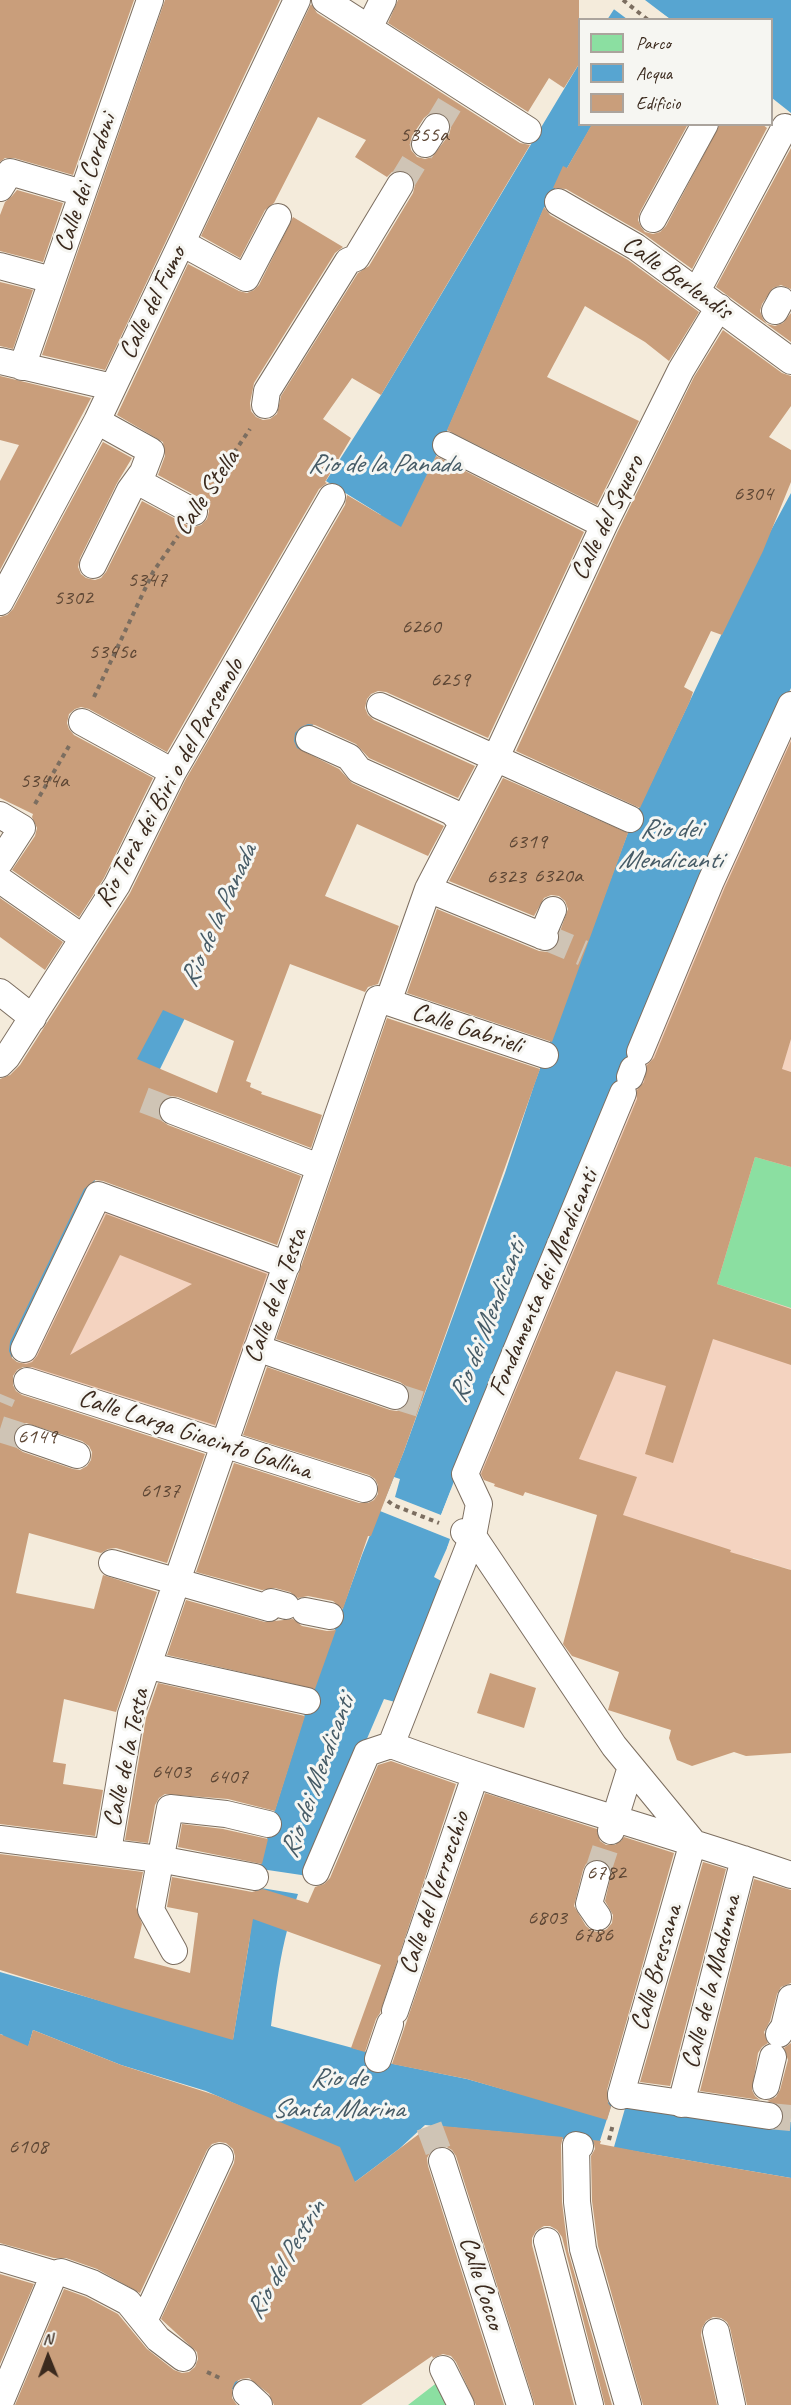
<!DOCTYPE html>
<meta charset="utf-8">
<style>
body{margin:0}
#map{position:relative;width:791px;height:2405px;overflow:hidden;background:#f4ebdb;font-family:Caveat,sans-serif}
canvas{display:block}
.legend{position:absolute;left:578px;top:18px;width:195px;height:108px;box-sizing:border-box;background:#f6f6f2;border:2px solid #aba49d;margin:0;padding:8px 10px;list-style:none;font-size:18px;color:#3b2a1e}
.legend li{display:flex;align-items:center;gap:12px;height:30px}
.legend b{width:30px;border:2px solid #aba49d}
.north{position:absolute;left:18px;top:2327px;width:60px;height:60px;-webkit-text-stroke:4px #f6f6f2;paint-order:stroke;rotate:359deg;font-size:16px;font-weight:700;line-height:24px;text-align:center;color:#3b2a1e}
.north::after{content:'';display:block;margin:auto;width:21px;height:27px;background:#3b2a1e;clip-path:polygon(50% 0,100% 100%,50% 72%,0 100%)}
</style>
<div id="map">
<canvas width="791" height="2405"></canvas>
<ul class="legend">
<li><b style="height:16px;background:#8bdfa1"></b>Parco</li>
<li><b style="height:16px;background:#57a5d1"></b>Acqua</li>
<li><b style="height:16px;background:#c99e7b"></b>Edificio</li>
</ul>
<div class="north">N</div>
</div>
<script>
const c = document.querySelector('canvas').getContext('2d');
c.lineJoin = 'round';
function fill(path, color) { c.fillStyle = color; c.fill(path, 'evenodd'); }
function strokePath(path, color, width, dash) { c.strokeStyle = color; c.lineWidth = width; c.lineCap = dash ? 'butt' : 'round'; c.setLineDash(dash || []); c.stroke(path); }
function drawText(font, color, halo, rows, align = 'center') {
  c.font = font + ' Caveat,sans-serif'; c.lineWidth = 6; c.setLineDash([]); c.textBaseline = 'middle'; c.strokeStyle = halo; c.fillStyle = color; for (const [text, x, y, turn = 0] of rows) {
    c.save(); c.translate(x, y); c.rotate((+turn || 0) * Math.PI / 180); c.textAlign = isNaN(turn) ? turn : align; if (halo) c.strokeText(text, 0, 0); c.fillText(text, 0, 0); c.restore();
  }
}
const built = new Path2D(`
 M791 728V1574L789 1569 781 1567 780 1570 759 1564 760 1560 753 1558 751 1561 525 1492 523 1496 500 1485 499 1488 494 1486 495 1483 478 1478 474 1470 648 1056Z
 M100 1201 274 1267 229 1389 218 1427 22 1365Z`);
const green = new Path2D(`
 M755 1157 791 1167V1308L717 1284Z
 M443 2378 456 2405H408Z`);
const water = new Path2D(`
 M620 0H791V113L772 98V20L670 19 661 13 657 19 607 20Z
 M579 64 580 124 592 125 544 208 438 452 326 692 271 829 185 1018 160 1069 93 1184 0 1382V1327L381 515 326 481 381 395Z
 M791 493V688L761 752 458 1471 441 1515 451 1539 434 1577 445 1583 395 1702 384 1699 308 1876C283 1922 278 1975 271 2026L375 2054 374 2060 467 2079 513 2092 791 2122V2178L546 2136 425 2125 399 2149 355 2182 233 2389 175 2405 197 2372 247 2109 206 2091 121 2065 33 2030 0 2146V2055L3 2035 0 2034V1972L233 2039 249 1943 256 1882 273 1816 308 1704 362 1555 404 1451 505 1173 535 1082 630 827 770 532Z`);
const pier = new Path2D(`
 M616 0H645L670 19 662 17 660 20 627 19 611 7Z
 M394 1477 400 1479 395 1497 441 1515 451 1490 454 1491 444 1515 454 1539 450 1548H447L450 1539 380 1511Z
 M261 1869 308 1876 311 1878 299 1900H296L298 1894 255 1887Z
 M613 2100 626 2105 614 2147H598Z`);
const building = new Path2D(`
 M0 0H134L73 175 14 158H5L0 162Z
 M165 0H280L105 370 42 355Z
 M398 0H579V64L564 88 549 78 528 112 388 23Z
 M311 4 317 13 520 143 530 145 381 395 352 378 323 419 351 438 325 482 327 483 319 489 167 752 89 709 81 707 75 709 69 714 67 723 69 729 74 735 153 778 104 878 79 917 12 870 35 836 37 828 32 817 33 814 0 798V617L7 615 13 609 103 442 132 458 117 483 80 558 78 567 81 574 86 578 95 580 101 578 106 572 142 501 187 525 194 527 201 525 207 519 209 511 206 504 202 499 158 475 165 456 163 442 117 415 188 264 239 291 247 293 254 290 259 285 293 217 343 247 335 253 254 383 250 403 251 411 256 417 263 420 270 419 277 414 281 396 358 273 369 266 413 193 415 185 413 177 408 173 400 170 392 172 387 177 355 157 366 140 318 117 274 203 265 210 240 258 201 236ZM436 112 444 114 449 120 451 127 449 135 432 157 425 159 417 157 411 150 410 144 412 136 424 118 430 113Z
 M592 124H688L640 212 638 220 641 227 645 232 653 234 660 232 666 226 720 124H762L767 128 692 269 644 234 566 189 553 188 563 166 567 168Z
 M791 148V289L781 285 773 288 762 304 760 311 763 319 767 324 775 326 783 323 791 313V342L716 287Z
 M17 190 63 203 43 262 0 251V215L5 202 12 196Z
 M544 207 550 215 628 260 699 312 669 361 645 342 585 306 547 377 639 421 597 505 447 430Z
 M0 282 33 290 13 349 0 346Z
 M723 330 782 373 791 376V406L769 437 791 450V482L763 551 722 635 711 631 684 687 693 692 690 701 640 808 516 751 618 531 694 377Z
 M0 376 91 398 0 570V481L19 445 0 440Z
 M436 456 584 532 488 738 386 692 378 691 371 694 367 699 365 708 368 715 374 720 475 766 458 798 369 758 356 744 315 725 308 724 301 727 295 733 294 741 297 748 339 769 352 783 444 826 428 856 357 824 325 896 399 926 378 984 368 987 365 992 290 964 246 1081 251 1083 250 1087 262 1092 261 1094 322 1115 311 1148 178 1097 170 1096 164 1099 159 1105 158 1114 162 1121 168 1125 301 1176 277 1245 103 1181 95 1180 84 1189 10 1342 9 1351 12 1358 17 1362 26 1364 32 1362 37 1356 106 1214 267 1274 215 1425 32 1367H23L17 1370 13 1376V1385L16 1391 22 1395 205 1454 167 1563 116 1548 108 1549 101 1553 29 1533 16 1593 94 1609 103 1575 157 1592 116 1712 64 1699 53 1762 66 1764 63 1784 103 1790 95 1836 0 1824V1079L10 1075 20 1065 130 893 186 779 345 505 347 495 401 527ZM163 1010 234 1041 217 1093 137 1059ZM120 1255 192 1284 70 1355ZM26 1423 82 1441 89 1446 92 1452 91 1460 87 1466 80 1470 73 1469 23 1452 17 1448 13 1441 14 1434 18 1427Z
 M791 741V1039L782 1069 791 1072V1167L755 1157 717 1284 791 1309V1365L713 1339 673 1463 645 1454 666 1386 616 1371 579 1459 637 1477 623 1515 731 1550 730 1552 791 1570V1753L746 1756 734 1752 692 1766 677 1760 669 1738 671 1730 608 1710 619 1672 572 1656 563 1644 597 1515 525 1492 523 1496 494 1486 495 1484 484 1480 481 1474 637 1099V1090L644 1082 647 1065 654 1058 725 887Z
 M503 778 628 833 552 1042 407 993 437 909 539 951 548 952 554 949 559 943V934L568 909 565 901 559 896 551 895 544 898 534 916 449 881Z
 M0 898 63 942 45 970 0 937Z
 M387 1018 540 1069 404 1451 371 1536H368L343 1609 333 1601 308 1596 298 1598 290 1592 275 1588 262 1590 196 1572 234 1463 359 1503H368L374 1500 378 1494V1485L375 1479 369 1475 243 1435 267 1367 390 1410 397 1411 404 1408 409 1400 410 1394 407 1387 400 1382 276 1339Z
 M186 1600 265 1622 293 1619 302 1626 327 1631 336 1630 315 1689 167 1655Z
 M490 1673 536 1688 524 1728 477 1713Z
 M158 1683 305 1716 275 1811 228 1799 165 1794 159 1798 155 1805 148 1843 125 1840 146 1718Z
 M391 1761 456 1784 380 2013 376 2019 365 2052 351 2048 381 1965 253 1919 233 2040 122 2008 0 1970V1854L143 1872 136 1907 142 1924 134 1958 190 1973 198 1913 167 1907 172 1877 252 1892 263 1889 308 1903 315 1887 324 1884 330 1878 378 1765Z
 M485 1793 597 1829 600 1841 606 1845H615L624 1837 674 1853 607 2090 608 2103 611 2107 607 2120 467 2079 392 2064ZM593 1860H601L608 1864 612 1871 605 1901 613 1915 612 1923 607 1929 600 1932 592 1931 586 1926 574 1906 583 1870 586 1864Z
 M182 1824 223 1829 268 1839 262 1864 178 1847Z
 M703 1862 726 1869 670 2086 640 2082Z
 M754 1879 791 1890V1983L781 1987 777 1994 770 2021 764 2032 768 2043 762 2047 758 2053 752 2090 755 2096 760 2100 700 2091Z
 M33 2030 121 2065 215 2095 340 2147 355 2182 431 2125 563 2137 561 2145 562 2202 568 2251 612 2405H605L562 2237 557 2230 550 2226H544L536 2231 532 2238V2245L574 2405H535L456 2156 452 2150 445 2146 437 2147 431 2151 427 2158 428 2166 504 2405H476L456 2362 451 2356 443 2354 433 2358 432 2356 361 2405H274L269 2394 249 2378 241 2379 235 2382 232 2389V2398L237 2405H15L64 2289 86 2297 118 2314 147 2349 174 2370 182 2373 189 2372 195 2367 198 2359 197 2352 161 2319 234 2163 235 2156 233 2149 226 2143 219 2142 212 2144 207 2150 140 2293 97 2269 66 2258H54L0 2243V2034L28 2046Z
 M791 2043V2115L783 2114 779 2105 767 2101 776 2097 780 2090 788 2060 784 2048Z
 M593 2140 601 2141 600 2144 652 2154 791 2178V2405H747L730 2328 727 2322 721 2318 713 2317 706 2321 702 2328 701 2335 717 2405H643L598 2246 592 2201 591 2156 595 2149Z
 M0 2274 34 2284 0 2364Z`);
const pedestrianTunnel = new Path2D(`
 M436 127 454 97
 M400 185 425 144
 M545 937 583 953
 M144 1100 173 1111
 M395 1396 420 1404
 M0 1402 3 1395
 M0 1429 28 1438
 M597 1874 611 1831
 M769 2116 791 2118
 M429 2126 442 2161`);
const path = new Path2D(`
 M623 0 648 20
 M209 490 250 429
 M94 697 153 572 178 536
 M35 804 69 746
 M388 1501 393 1505 439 1523
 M609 2140 613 2124
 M207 2372 222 2379`);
const pedestrian = new Path2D(`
 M325 0 528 130
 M369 28 383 0
 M425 144 436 127
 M0 188 10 172 82 193
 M558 202 636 247 791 361
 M653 219 705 124
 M182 243 246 278 278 217
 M0 266 52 280
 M697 291 785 127
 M775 311 781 300
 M0 361 112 387
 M22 367 150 0
 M265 405 267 391 348 261 356 258 400 185
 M446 445 604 525
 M137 481 194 512
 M93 565 130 490 143 472 151 451 97 421
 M0 602 97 421 297 0
 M380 706 630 819
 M82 722 173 772
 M309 739 349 757 359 770 452 812 462 823
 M0 815 22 828 0 862
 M0 880 83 938
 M428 889 545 937
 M542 936 553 910
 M0 992 33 1018
 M388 1002 545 1055
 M640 1052 711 881 791 705
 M0 1064 7 1057 117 885 173 772 332 497
 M630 1077 633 1069
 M623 1093 465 1474 479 1504 473 1536 391 1745C523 1794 658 1829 791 1875
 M173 1111 319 1167
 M257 1348 395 1396
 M24 1349 98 1195 287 1265
 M27 1381 364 1489
 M28 1438 77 1455
 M464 1532 473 1536 614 1746 693 1842 621 2094
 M112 1563 269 1608 271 1602 286 1606
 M305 1611 330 1616
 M149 1666 307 1701
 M611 1831 631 1767
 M0 1839 159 1859 255 1877
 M108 1851 131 1714 378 999 388 1002 428 889 491 768 604 525 681 370 719 307
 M316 1872 367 1753 391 1745
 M597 1874 589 1904 598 1917
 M174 1951 151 1910 170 1808 226 1814 268 1824
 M395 2011 475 1776
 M779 2034 784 2027 791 1998
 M378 2059 390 2024
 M766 2086 773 2057
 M621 2096V2094L769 2116
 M681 2104 744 1859
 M580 2146 576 2145 577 2202 583 2249 628 2405
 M442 2161 520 2405
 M547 2241 590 2405
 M0 2258 54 2274 61 2272 92 2283 128 2302 158 2339 183 2358
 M144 2321 220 2157
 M716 2332 732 2405
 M443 2369 461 2405
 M246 2393 259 2405
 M0 2403 54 2274`);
const numberNames = [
 ["5355a",424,135],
 ["6304",753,494],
 ["5347",147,580],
 ["5302",73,598],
 ["6260",421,627],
 ["5345c",112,652],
 ["6259",450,680],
 ["5344a",44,781],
 ["6319",527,842],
 ["6320a",558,876],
 ["6323",506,877],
 ["6149",37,1437],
 ["6137",160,1491],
 ["6403",171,1772],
 ["6407",228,1777],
 ["6782",606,1873],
 ["6803",547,1918],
 ["6786",593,1935],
 ["6108",28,2147]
];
const streetNames = [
 ["Calle dei Cordoni",86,183,-71],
 ["Calle Berlendis",677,278,35],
 ["Calle del Fumo",153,303,-64],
 ["Calle Stella",207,493,-56],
 ["Calle del Squero",608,518,-64],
 ["Rio Terà dei Biri o del Parsemolo",170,783,-61],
 ["Calle Gabrieli",467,1029,18],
 ["Fondamenta dei Mendicanti",544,1283,-67],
 ["Calle de la Testa",276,1296,-70],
 ["Calle Larga Giacinto Gallina",195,1435,18],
 ["Calle de la Testa",127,1758,-78],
 ["Calle del Verrocchio",435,1893,-71],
 ["Calle Bressana",657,1968,-74],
 ["Calle de la Madonna",712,1982,-76],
 ["Calle Cocco",481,2283,72]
];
const waterNames = [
 ["Rio de la Panada",384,465],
 ["Rio dei",670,830],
 ["Mendicanti",670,861],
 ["Rio de la Panada",219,916,-66],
 ["Rio dei Mendicanti",488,1322,-69],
 ["Rio dei Mendicanti",318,1777,-70],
 ["Rio de",338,2079],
 ["Santa Marina",338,2110],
 ["Rio del Pestrin",286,2260,-60]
];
fill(built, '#f4d3c0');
fill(green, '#8bdfa1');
fill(water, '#57a5d1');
fill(pier, '#f4ebdb');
fill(building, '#c99e7b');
strokePath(pedestrianTunnel, '#cfc4b5', 26, [26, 13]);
strokePath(pedestrian, '#7c6e60', 28);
strokePath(path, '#7c6e60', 4, [4.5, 4.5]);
strokePath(pedestrian, '#fff', 26);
drawText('22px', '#5e4735', null, numberNames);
drawText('26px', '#3b2a1e', '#f6f6f2', streetNames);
drawText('italic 27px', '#465b66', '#f6f6f2', waterNames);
</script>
